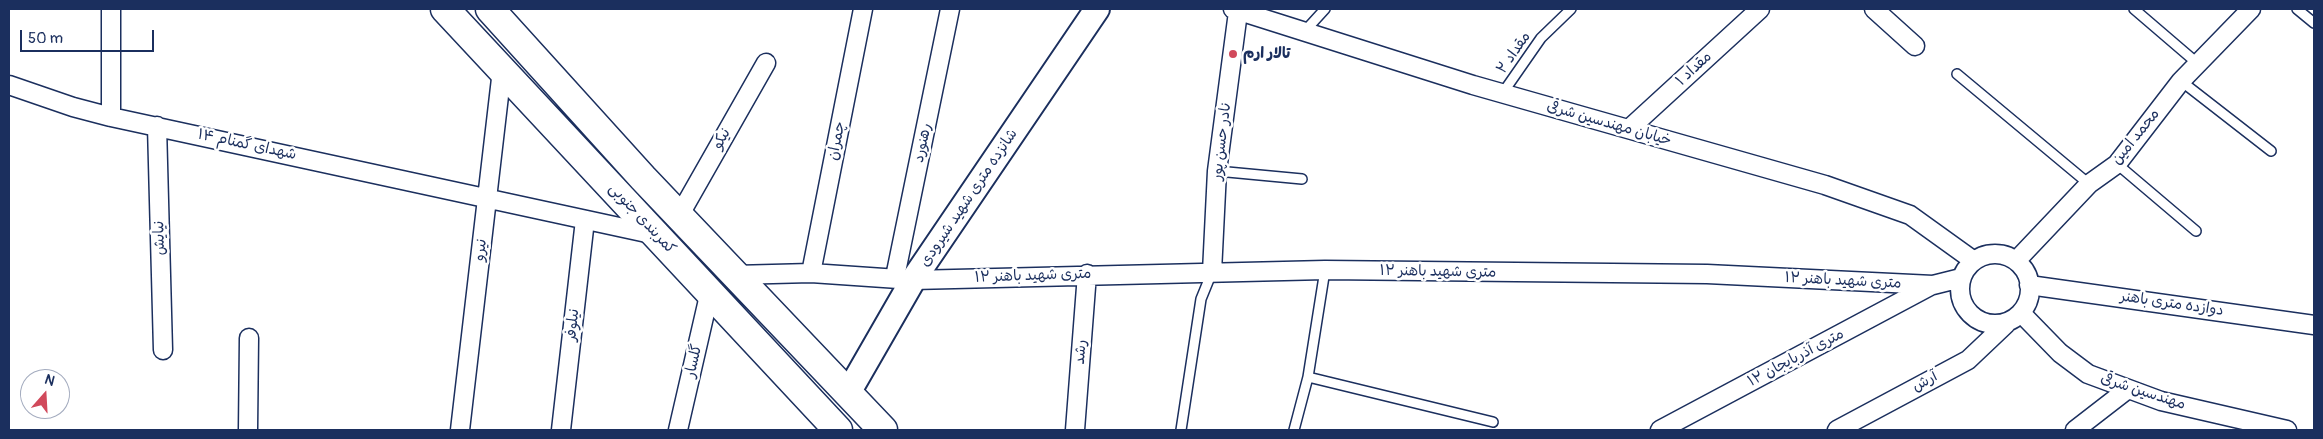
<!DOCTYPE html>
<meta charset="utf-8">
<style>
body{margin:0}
#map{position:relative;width:2323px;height:439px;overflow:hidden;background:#fff;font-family:Pangolin,sans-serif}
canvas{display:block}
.frame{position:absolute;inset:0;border:10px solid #1b2f5e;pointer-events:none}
.north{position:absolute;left:20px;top:369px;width:50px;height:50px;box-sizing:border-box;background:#fff;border:1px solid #a4acbf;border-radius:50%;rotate:19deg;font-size:14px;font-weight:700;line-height:20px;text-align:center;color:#1b2f5e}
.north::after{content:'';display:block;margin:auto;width:18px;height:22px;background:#d1495b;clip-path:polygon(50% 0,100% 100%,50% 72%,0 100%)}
.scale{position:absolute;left:20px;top:30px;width:134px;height:22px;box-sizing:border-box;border:2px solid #1b2f5e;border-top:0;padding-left:6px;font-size:15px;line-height:18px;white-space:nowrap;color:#1b2f5e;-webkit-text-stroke:4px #fff;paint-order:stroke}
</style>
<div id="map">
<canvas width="2323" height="439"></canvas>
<div class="frame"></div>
<div class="north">N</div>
<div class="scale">50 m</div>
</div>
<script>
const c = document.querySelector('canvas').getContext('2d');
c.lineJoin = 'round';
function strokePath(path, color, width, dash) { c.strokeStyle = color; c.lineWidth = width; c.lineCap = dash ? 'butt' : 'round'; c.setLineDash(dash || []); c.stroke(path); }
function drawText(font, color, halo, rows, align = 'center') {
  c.font = font + ' Pangolin,"Playpen Sans Arabic",sans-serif'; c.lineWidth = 5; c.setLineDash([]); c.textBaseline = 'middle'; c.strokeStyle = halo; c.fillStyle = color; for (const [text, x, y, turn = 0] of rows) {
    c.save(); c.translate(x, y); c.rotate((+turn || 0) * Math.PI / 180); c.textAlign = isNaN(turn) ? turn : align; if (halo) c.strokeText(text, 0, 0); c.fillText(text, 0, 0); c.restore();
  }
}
const service = new Path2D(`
 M2134 9 2197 63
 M2297 9 2314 23
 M1304 32 1325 9
 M1957 74 2089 184
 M2181 81 2271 151
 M1502 94 1541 38 1571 9
 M2117 164 2196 231
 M1217 171 1302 179
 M1308 377 1493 422
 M1181 430 1201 299 1212 272
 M1294 430 1308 377 1325 270`);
const minor = new Path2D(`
 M111 9V117
 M1233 9 1473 85 1825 185 1910 215 1974 261
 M1874 9 1915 46
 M9 85 73 107 111 117 656 235
 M157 126 163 350
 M1629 129 1760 9
 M679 216 766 63
 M1960 289a35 35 0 1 1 70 0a35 35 0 1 1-70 0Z
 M2016 261 2089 184 2117 164 2181 81 2251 9
 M1212 272 1217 171 1238 12
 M811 273 863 9
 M734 275 811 273 913 280 1325 270 1707 274 1933 285 1961 278
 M895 277 950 9
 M2029 285 2314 325
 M2021 313 2060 353 2088 374 2161 401 2287 430
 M248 430 249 338
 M460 430 502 70
 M561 430 585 220
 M678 430 710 291
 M1075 430 1087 274
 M1660 430 1932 285
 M1837 430 1968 360 2006 324
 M2075 430 2128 389`);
const secondary = new Path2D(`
 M848 393 913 280 1097 9`);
const primary = new Path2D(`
 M445 9 838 430
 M490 9 643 178 883 430`);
const markers = [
 [1233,54,5,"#d1495b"]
];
const streetNames = [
 ["مقداد ۲",1514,53,-55],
 ["مقداد ۱",1694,69,-43],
 ["خیابان مهندسین شرقی",1609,124,16],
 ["محمد امین",2136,137,-51],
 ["نیکو",722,139,-60],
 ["چمران",837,141,-79],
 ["نادر حسن پور",1222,141,-83],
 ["رهنورد",923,143,-78],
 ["۱۴ شهدای گمنام",247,145,12],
 ["شانزده متری شهید شیرودی",969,198,-56],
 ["کمربندی جنوبی",642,219,47],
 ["نیایش",160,238,-92],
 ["نیرو",481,250,-83],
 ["۱۲ متری شهید باهنر",1438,272,1],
 ["۱۲ متری شهید باهنر",1033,276,-2],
 ["۱۲ متری شهید باهنر",1843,281,3],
 ["دوازده متری باهنر",2172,304,8],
 ["نیلوفر",573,325,-84],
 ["رشد",1081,352,-86],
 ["۱۲ متری آذربایجان",1796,358,-28],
 ["گلسار",694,361,-77],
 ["آرش",1925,382,-28],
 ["مهندسین شرقی",2143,392,18]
];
const poiNames = [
 ["تالار ارم",1243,54]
];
strokePath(service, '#1b2f5e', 12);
strokePath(minor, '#1b2f5e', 21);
strokePath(secondary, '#1b2f5e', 28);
strokePath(primary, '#1b2f5e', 31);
strokePath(service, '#fff', 9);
strokePath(minor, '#fff', 18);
strokePath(secondary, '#fff', 24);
strokePath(primary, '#fff', 28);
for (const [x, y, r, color] of markers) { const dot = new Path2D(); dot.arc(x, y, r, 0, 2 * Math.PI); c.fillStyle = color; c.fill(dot); strokePath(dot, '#fff', 2); }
drawText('15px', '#1b2f5e', '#fff', streetNames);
drawText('bold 15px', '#1b2f5e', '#fff', poiNames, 'left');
</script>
